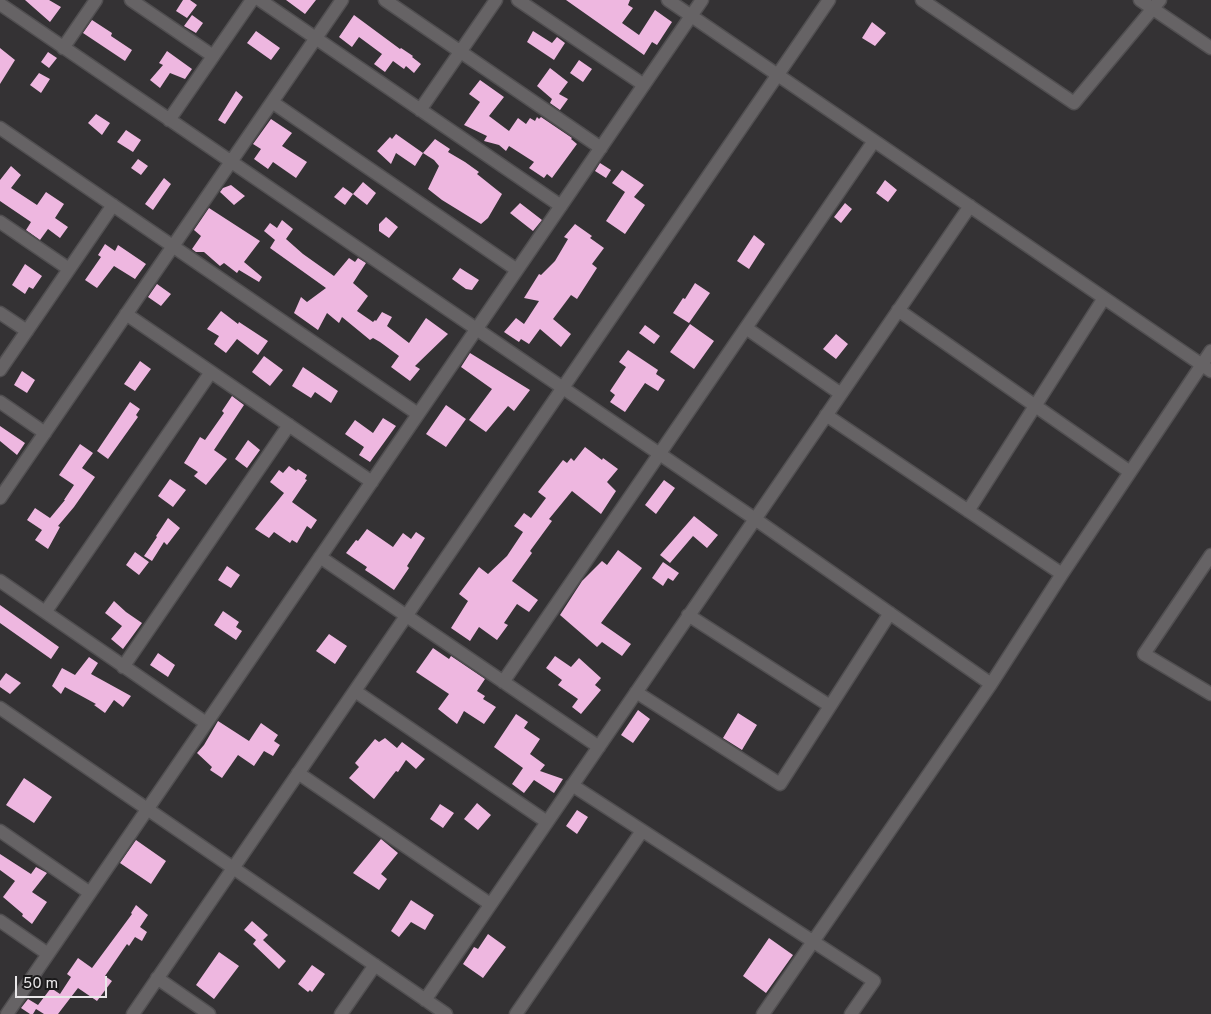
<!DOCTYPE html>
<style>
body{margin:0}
#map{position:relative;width:1211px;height:1014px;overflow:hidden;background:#343234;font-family:Overpass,sans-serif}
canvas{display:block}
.scale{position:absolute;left:15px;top:976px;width:92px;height:22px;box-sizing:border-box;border:2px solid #e9e7e9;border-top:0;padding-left:6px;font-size:15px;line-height:18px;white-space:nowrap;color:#e9e7e9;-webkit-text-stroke:4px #1b1a1b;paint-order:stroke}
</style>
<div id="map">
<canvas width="1211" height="1014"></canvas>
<div class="scale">50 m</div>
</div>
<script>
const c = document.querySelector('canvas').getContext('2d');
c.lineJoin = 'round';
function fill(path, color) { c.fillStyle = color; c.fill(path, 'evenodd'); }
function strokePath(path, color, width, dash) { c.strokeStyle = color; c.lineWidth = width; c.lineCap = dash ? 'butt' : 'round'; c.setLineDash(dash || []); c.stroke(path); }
const building = new Path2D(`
 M25 0H49L61 7 50 22Z
 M183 0H190L197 5 187 18 176 11Z
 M286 0H316L305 14Z
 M566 0H630L628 5 633 8 622 23 639 35 655 10 672 22 657 45 652 42 644 55Z
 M192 15 203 23 196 33 184 26Z
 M354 15 400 49 401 48 413 56 412 57 421 64 414 73 406 66 404 69 393 61 385 72 374 64 382 54 359 37 352 47 339 37Z
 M92 20 112 33 111 36 132 50 125 61 83 33Z
 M872 22 886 33 875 46 862 38Z
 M256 31 280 48 271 60 247 43Z
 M533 31 552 43 557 37 565 43 554 60 527 42Z
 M0 48 15 60 0 84Z
 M167 51 192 69 185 79 170 73 160 88 150 80 163 65 159 63Z
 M48 52 57 58 49 68 41 62Z
 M579 60 592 69 583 82 570 73Z
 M550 68 568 82 559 94 568 99 560 110 550 103 552 99 537 86Z
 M39 73 50 79 41 93 30 85Z
 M480 80 504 97 489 116 509 131 518 118 526 124 530 118 535 121 537 117 539 119 541 117 572 138 571 139 577 144 552 178 547 174 544 178 529 168 534 162 509 146 506 151 499 145 484 141 487 136 464 125 480 102 469 94Z
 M236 91 243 97 225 124 218 120Z
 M96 114 110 123 102 135 88 123Z
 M271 119 292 133 282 146 307 162 296 178 273 162 268 169 254 159 261 149 253 144Z
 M126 130 141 140 133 152 117 142Z
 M396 134 423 153 415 166 396 153 391 164 377 151 390 137 392 139Z
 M435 139 450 149 448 152 465 162 479 172 477 174 502 194 488 218 481 224 442 200 428 189 439 166 434 160 423 153Z
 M138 159 148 166 141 175 131 168Z
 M600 163 611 170 606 178 595 171Z
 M11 166 21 175 11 188 37 205 46 192 64 204 55 218 68 227 60 238 48 229 40 240 26 230 31 222 0 201V180Z
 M622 170 644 185 634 197 645 205 625 234 606 221 625 192 612 183Z
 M164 178 171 184 153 210 145 204Z
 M885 180 897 190 888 202 876 193Z
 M363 182 376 193 367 205 353 194Z
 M231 185 245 196 234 205 220 192 223 188Z
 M343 187 353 194 345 205 334 197Z
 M520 203 542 220 533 231 510 213Z
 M845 203 852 209 841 223 834 217Z
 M209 208 260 241 244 262 262 277 259 282 239 270 237 273 224 263 220 266 204 252H196L192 249 201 236 194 230Z
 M386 217 398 227 389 238 379 231V224Z
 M282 220 293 229 286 239 303 254 334 276 349 258 355 262 358 258 366 263 353 283 368 296 357 311 373 322 375 320 376 321 382 312 392 317 387 326 409 343 426 318 448 334 415 366 420 369 410 381 391 367 399 356 380 342 373 338 370 340 342 317 339 323 327 313 318 330 294 313 301 297 307 302 326 288 270 248 275 240 264 231 270 223 277 228Z
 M575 224 592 236 590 238 604 248 592 264 597 268 577 299 571 295 553 319 571 334 561 347 540 329 529 344 521 339 519 342 504 332 516 318 524 324 539 301 524 298 539 274 541 275 555 261 568 239 564 237Z
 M754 235 765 244 749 269 737 261Z
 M105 244 115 251 118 245 146 264 135 279 114 266 97 288 85 280 101 257 98 255Z
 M25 264 42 276 33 289 29 287 25 294 12 285Z
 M460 268 479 280 472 290 466 289 452 279Z
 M695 283 710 293 689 323 673 313 683 298 685 299Z
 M157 284 171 294 161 306 148 297Z
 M221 311 238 324 239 322 268 341 258 355 237 339 226 353 214 344 219 336 207 329Z
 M690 324 714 341 694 369 670 352Z
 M645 325 660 336 654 344 639 333Z
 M836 334 848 344 836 359 823 349Z
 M628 350 658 370 656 374 665 380 658 391 645 383 625 412 610 402 615 395 610 391 626 367 619 362Z
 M470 353 530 390 514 411 508 406 486 432 469 420 492 389 461 367Z
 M264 356 283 370 270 386 252 372Z
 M140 361 151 369 135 391 124 384Z
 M303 367 338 391 331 403 315 392 311 398 292 386Z
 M22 371 35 380 27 393 14 385Z
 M232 396 244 405 214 450 227 459 206 485 194 476 198 472 184 463 200 437 205 440 224 413 222 411Z
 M130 402 140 409 136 415 138 417 108 459 97 451Z
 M446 405 466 419 446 447 426 434Z
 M383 418 396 426 370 462 359 455 364 447 345 434 355 420 373 433Z
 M0 426 25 443 17 455 0 441Z
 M248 440 260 450 247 468 235 459Z
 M80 444 93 453 82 468 95 477 74 507 58 526 60 527 48 549 35 540 42 530 27 520 35 508 50 518 65 500H64L74 485 59 475Z
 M585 447 602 460 603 458 618 469 607 482 616 491 601 514 572 491 549 519 552 521 530 551 532 553 512 581 538 600 529 612 517 604 504 623 508 625 497 640 479 627 470 641 451 628 468 601 459 594 479 567 488 574 507 556 523 532 514 526 524 513 531 518 546 498 538 492 563 460 567 463 571 458 574 461Z
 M289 466 296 471 298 469 307 475 305 479 307 480 292 502 317 520 311 529 307 526 297 543 292 540 290 543 274 532 269 538 255 529 284 493 270 482 279 470 283 473Z
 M170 479 186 490 173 507 158 496Z
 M664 480 675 488 656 514 645 505Z
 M694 516 718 535 707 548 693 536 670 563 660 555Z
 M168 518 180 528 167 545 164 542 152 561 144 556 157 537 156 536Z
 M367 529 393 547 403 533 411 539 416 532 425 538 407 566 409 568 394 590 374 576 365 570 367 567 346 553 356 540 358 541Z
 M618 550 642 568 601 623 631 644 622 656 602 642 597 647 560 615 582 581 602 561 607 565Z
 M135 552 149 562 139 575 126 565Z
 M663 562 679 573 673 581 668 578 663 586 652 578Z
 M227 566 240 575 231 588 218 580Z
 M114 601 126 612 142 623 123 649 111 639 122 626 105 613Z
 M0 605 59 647 51 659 0 623Z
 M223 611 239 622 236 627 242 631 236 640 214 625Z
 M329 634 347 646 335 664 316 651Z
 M433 648 449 659 451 656 485 679 477 691 485 696 483 699 496 707 484 724 464 711 457 724 438 709 449 694 416 672Z
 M158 653 175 665 168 677 150 665Z
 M555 656 571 667 579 658 601 678 595 685 601 690 581 714 572 707 578 699 558 685 562 680 546 668Z
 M89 657 98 663 91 674 131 696 123 707 114 700 105 713 94 705 96 704 65 687 61 694 52 686 62 668 75 675Z
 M6 673 21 683 10 694 0 687V681Z
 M638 710 650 719 633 743 621 735Z
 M738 713 757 725 742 750 723 738Z
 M516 714 528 722 524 728 540 739 530 754 545 765 540 771 563 779 554 793 534 780 524 793 512 784 523 768 494 747Z
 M218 721 249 741 261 723 278 735 274 741 280 745 273 756 264 751 254 766 238 755 222 778 210 770 212 767 197 753 204 745Z
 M385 738 397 748 402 742 425 759 416 769 406 760 398 772 396 771 374 799 349 778 359 767 355 763 375 739 379 742Z
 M24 778 52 797 34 823 6 805Z
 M477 803 491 815 478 830 464 819Z
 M440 804 454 813 443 828 430 819Z
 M577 810 588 817 577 834 566 826Z
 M381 839 398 853 381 874 387 879 379 890 353 873Z
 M136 840 166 861 151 884 120 863Z
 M0 854 31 874 36 867 47 873 32 892 47 902 32 924 22 916 23 914 3 897 15 881 0 870Z
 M411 900 434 915 425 930 411 922 399 937 391 931Z
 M136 905 148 915 140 927 147 932 142 941 135 937 129 946 127 944 105 976 112 981 97 1001 78 988 58 1014H44L36 1009 33 1014H30L21 1008 28 999 38 1005 51 988 60 994 71 977 67 974 78 958 92 968 132 914 131 913Z
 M252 921 268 935 263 940 286 961 279 969 253 944 256 940 244 930Z
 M488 934 506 947 483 978 463 964 474 947 478 949Z
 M769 938 793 955 766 993 743 976Z
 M219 952 239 966 214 999 196 985Z
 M312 965 325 974 312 992 310 990 308 992 298 984Z`);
const minor = new Path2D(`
 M131 0 213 56
 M260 0 561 206
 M385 0 601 148
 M518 0 644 85
 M668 0 1211 371
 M922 0 1074 103 1160 0
 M1140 0 1211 48
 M0 4 755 519 991 684
 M63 48 96 0
 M272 102 517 270
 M420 110 496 0
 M169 120 252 0
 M0 128 418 414
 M0 222 69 269
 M898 310 1130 472
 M0 313 27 331
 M126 314 372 482
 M746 328 841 394
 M0 370 113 205
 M0 402 45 433
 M826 415 1062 574
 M0 498 342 0
 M968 511 1104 298
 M1211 555 1144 654 1211 694
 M320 557 599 747
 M0 581 206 723
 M46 611 211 372
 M688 615 830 706
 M123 667 289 425
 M503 682 874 141
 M355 691 547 822
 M636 692 780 784 890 613
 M0 708 446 1014
 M298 773 490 904
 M572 785 874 981 851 1014
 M0 831 90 893
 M0 921 48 954
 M157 978 209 1014
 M425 1000 970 206
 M7 1014 702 0
 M133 1014 829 0
 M341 1014 375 965
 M516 1014 642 831
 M763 1014 991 684 1062 574 1211 351`);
fill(building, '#eeb7e0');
strokePath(minor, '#514f51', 15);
strokePath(minor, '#666365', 12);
</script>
